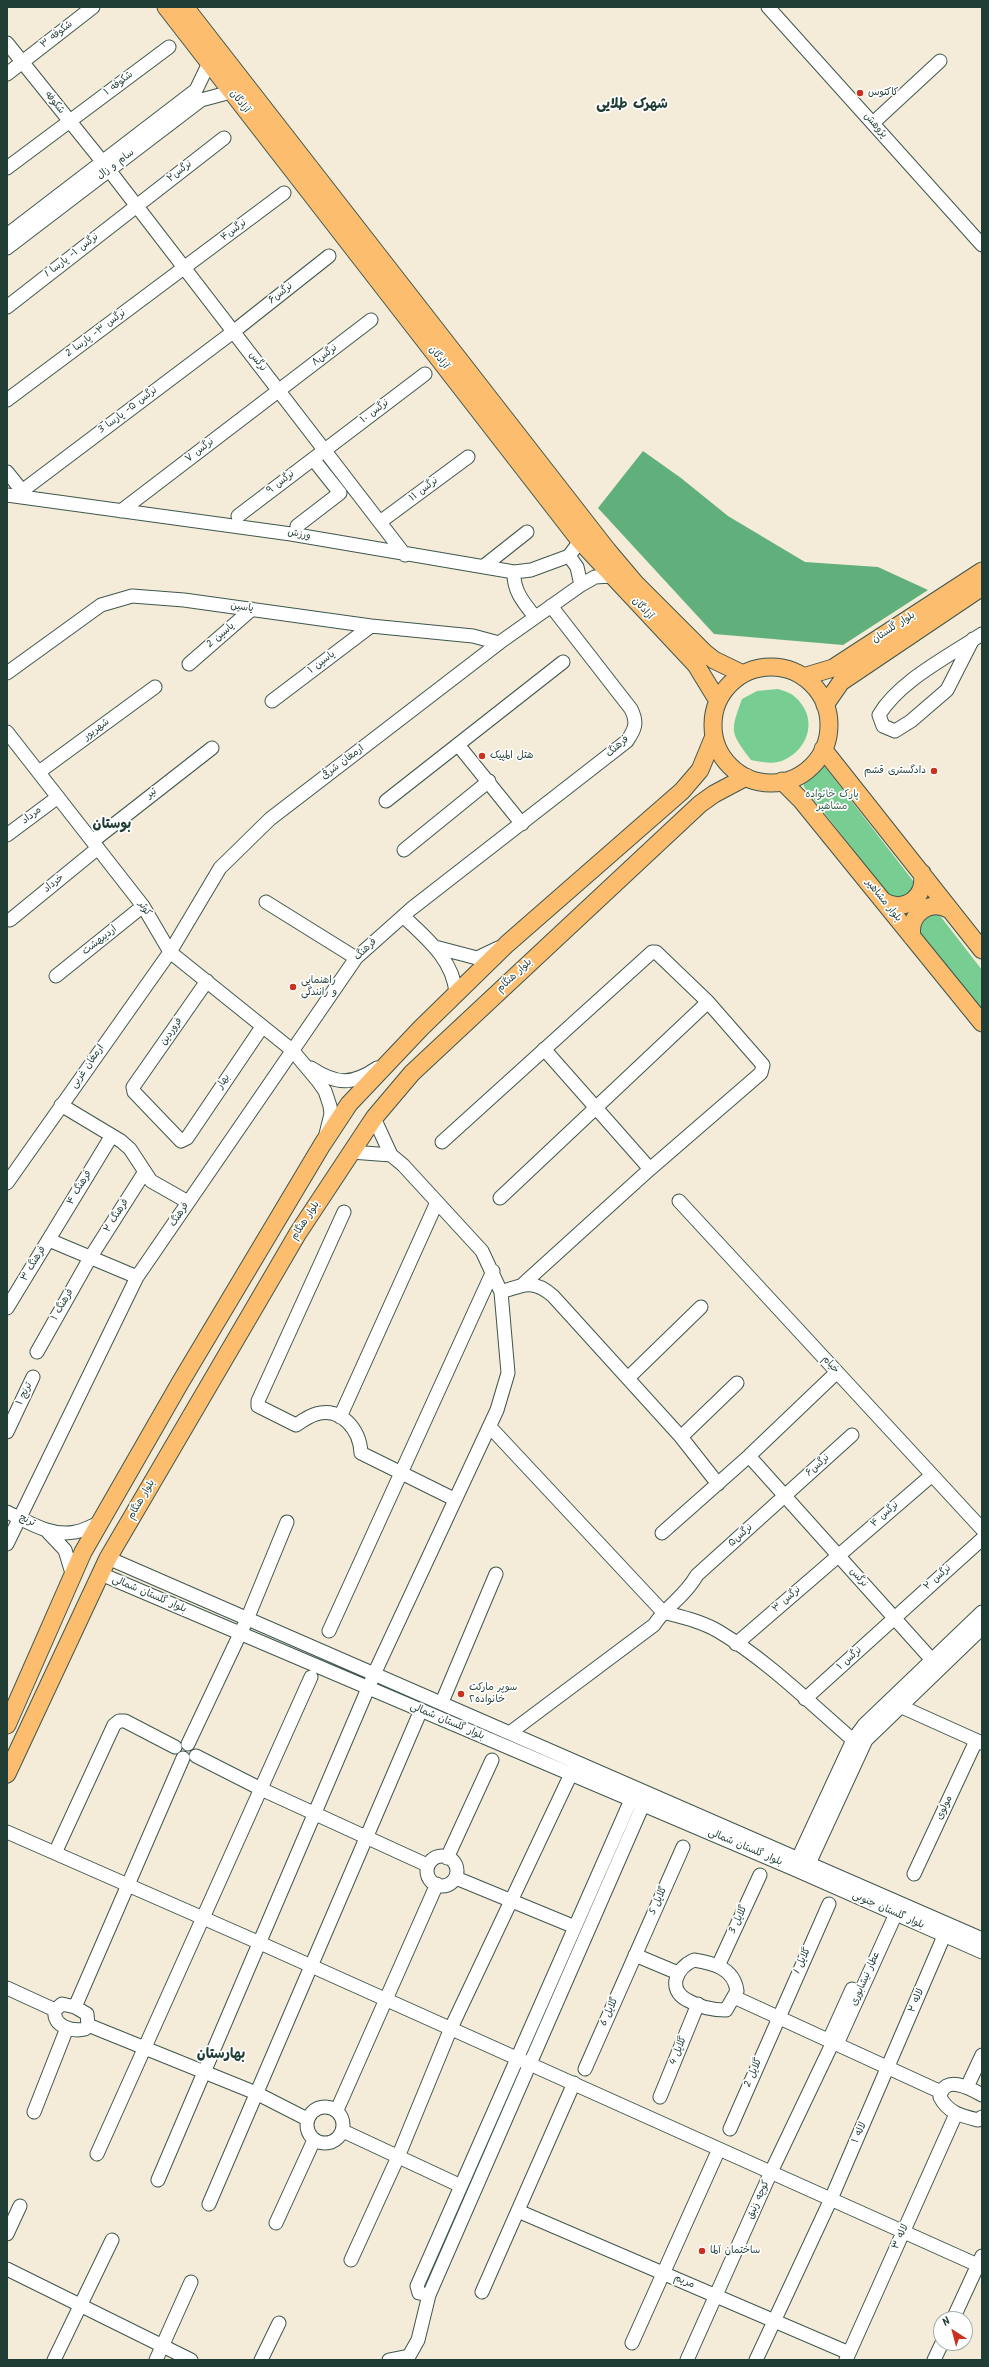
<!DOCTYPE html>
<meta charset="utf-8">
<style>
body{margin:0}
#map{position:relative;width:989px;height:2367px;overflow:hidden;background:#f4ecd8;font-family:Kalam,sans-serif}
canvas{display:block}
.frame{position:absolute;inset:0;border:8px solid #1f3d34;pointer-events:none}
.north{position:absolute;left:933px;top:2311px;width:40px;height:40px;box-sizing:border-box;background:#fff;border:1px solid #a5b1ae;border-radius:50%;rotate:324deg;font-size:11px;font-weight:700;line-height:16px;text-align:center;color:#1f3d34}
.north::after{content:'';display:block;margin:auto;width:14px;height:18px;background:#c8321e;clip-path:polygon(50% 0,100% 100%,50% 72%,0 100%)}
</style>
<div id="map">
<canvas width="989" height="2367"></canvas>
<div class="frame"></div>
<div class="north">N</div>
</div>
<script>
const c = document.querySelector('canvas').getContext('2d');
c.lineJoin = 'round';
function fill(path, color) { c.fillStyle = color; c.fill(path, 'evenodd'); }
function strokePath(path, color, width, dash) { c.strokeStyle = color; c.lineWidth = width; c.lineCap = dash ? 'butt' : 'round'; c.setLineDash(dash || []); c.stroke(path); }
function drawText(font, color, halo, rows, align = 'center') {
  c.font = font + ' Kalam,"Playpen Sans Arabic",sans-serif'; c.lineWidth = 3.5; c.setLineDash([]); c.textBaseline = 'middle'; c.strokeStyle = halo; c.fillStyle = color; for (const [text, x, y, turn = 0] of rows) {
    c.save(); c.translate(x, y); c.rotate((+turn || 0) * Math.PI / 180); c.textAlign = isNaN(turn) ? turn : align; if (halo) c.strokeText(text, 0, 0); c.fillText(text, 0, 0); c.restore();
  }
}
const green = new Path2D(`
 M778 689C784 691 791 693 795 697 818 717 810 748 784 760 774 765 762 762 751 760 730 732 730 732 742 699L757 691Z
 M822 763 982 970V1013L804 787 803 779Z`);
const forest = new Path2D(`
 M643 451 681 478 728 516 805 562 878 567 928 590 843 645 714 634 598 508Z`);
const minor = new Path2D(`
 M768 7 982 245
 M7 43 109 170 405 555
 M7 74 93 7
 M873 123 940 61
 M7 168 169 47
 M7 235 196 90 209 63
 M7 248 201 100 231 92
 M7 307 224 138
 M7 400 284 193
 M7 472 27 497
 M22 491 233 332 329 256
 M7 495 291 534 514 572 531 570 569 556 580 541
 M121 511 371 320
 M238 516 425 374
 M380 522 468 457
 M297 526 340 493 313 459
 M569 556 577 567 581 585
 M484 566 527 532
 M514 572C513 591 524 603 535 617
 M973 639 947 690 911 721 895 731 883 726 879 715C899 681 949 656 982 634
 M189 664 252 609
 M7 673 101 605 132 596 184 600 371 626 473 636 499 643
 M272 701 371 626
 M7 732 143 906 170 952 292 1050 318 1081 325 1091 330 1106 331 1114 326 1134
 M459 746 522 824
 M39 772 155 687
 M386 801 563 662
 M7 835 58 797
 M93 841 212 748
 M404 850 489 781
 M266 902 356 958
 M403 916C426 938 453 959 456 993
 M10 920 98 848
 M435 947 477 958 498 948
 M56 976 143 906
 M207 981 133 1087 134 1092 181 1141 187 1138 262 1027
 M544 1049 650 1169
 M311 1068C337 1085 352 1085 377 1068
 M61 1105 121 1141 130 1149 151 1181 188 1202
 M442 1142 652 952H656L708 1002 763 1065 761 1073 650 1169 522 1285
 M351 1152 391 1155
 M7 1183 170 952 220 868 270 819 499 643 581 585 595 577 612 576
 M500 1198 708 1002
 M679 1201 982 1529
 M344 1212 258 1401V1406L296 1425C302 1421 309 1416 316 1414 341 1406 360 1430 361 1453L454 1499
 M49 1240 137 1277
 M501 1292C524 1284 534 1279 553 1296L681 1437 718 1484
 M7 1308 111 1137
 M37 1352 90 1258 144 1173
 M628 1378 701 1307
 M340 1417 437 1202
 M490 1427 663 1612C682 1617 701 1621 718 1631 767 1660 810 1703 853 1740L863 1745
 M7 1432 33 1377
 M681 1437 737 1383
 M749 1456 932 1660
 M7 1512C28 1522 51 1537 75 1532 83 1531 91 1526 99 1523
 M47 1531 65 1550 72 1573
 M662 1533 749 1456 837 1372
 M7 1544 137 1277 356 958 411 909 627 741C635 729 638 723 631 709L551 606
 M108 1558 982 1939
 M101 1574 794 1869 982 1952
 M329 1631 493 1271
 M736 1644 932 1475
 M805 1699 982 1539
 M442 1702 496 1574
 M893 1703 982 1743
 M511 1732 654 1625C667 1605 684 1598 697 1575L852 1435
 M188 1744 248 1617 287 1522
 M196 1756 261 1789 427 1865
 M7 1832 260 1943 982 2267
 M55 1853 114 1725 119 1721H125L175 1747
 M427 1871a15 15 0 1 1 30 0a15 15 0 1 1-30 0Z
 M447 1858 492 1760
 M795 1865 853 1740 864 1725 982 1612
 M806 1870 866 1740 982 1628
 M914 1874 976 1741
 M456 1878 575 1927
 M635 1955 678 1973
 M694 1960C713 1963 734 1968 737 1991L726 2010C713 2010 699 2007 687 2000 667 1989 676 1968 694 1960Z
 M718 1966 760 1875
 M7 1988 55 2010
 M734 1997 941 2092
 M62 2004 75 2007 87 2014 88 2025 85 2029C72 2032 52 2026 55 2010Z
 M75 2007 183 1758
 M88 2025 256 2093 307 2119
 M829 2040 852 1989
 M837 2044 899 1907
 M585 2069 683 1847
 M967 2087 982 2055
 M982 2095C970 2088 944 2074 940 2097 948 2113 962 2116 978 2120L982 2117
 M660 2097 698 2004
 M307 2125a18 18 0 1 1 36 0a18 18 0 1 1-36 0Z
 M337 2110 437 1884
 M34 2112 67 2028
 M730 2129 829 1904
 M343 2131 461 2186
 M97 2154 311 1677
 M158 2180 375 1672 497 1410 508 1373 501 1292 482 1251 403 1165 391 1155 374 1118
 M209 2204 421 1710
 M518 2211 849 2353
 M276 2223 314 2140
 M7 2234 20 2206
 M351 2260 398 2157 451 2028 571 1774
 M7 2269 191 2360
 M482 2292 574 2083
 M429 2295 419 2293 417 2286 634 1793
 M953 2319 982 2256
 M632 2343 719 2149
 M54 2360 112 2240
 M156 2360 191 2282
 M261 2360 279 2323
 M389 2360 409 2356 418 2340 429 2295 646 1798
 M687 2360 771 2172 833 2042
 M756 2360 831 2199 944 1936
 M846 2360 956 2114
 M934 2360 942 2343`);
const major = new Path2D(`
 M166 7 580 541 696 665 718 701
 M185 7 608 551 635 583 705 653 714 660 743 674
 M713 725a58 58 0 1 1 116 0a58 58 0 1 1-116 0Z
 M803 677 833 668 982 571
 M825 705 841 682 982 587
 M823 749 982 950
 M782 781 801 800 982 1023
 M883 901C904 914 927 897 922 873
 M912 937C908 914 930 898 950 910
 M7 1725 83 1552 180 1383 322 1145 349 1104 421 1028 507 944 682 791 700 770 714 736
 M7 1774 108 1558 298 1233 374 1118 412 1073 700 804 714 794 746 777`);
const markers = [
 [860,93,4,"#c8321e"],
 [482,756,4,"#c8321e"],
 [934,771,4,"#c8321e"],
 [293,987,4,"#c8321e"],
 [461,1694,4,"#c8321e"],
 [702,2251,4,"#c8321e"]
];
const streetNames = [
 ["شکوفه ۳",57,35,-38],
 ["شکوفه ۱",119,84,-37],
 ["آزادگان",239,102,52],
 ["شکوفه",54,103,51],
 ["پژوهش",875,126,48],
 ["سام و زال",116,165,-37],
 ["نرگس۲",180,172,-38],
 ["نرگس۴",234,231,-37],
 ["نرگس ۱- پارسا 1",72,256,-38],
 ["نرگس۶",281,294,-38],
 ["نرگس ۳- پارسا 2",96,334,-37],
 ["نرگس۸",325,356,-38],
 ["آزادگان",438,358,52],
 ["نرگس",257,362,52],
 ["نرگس ۵- پارسا 3",128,411,-37],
 ["نرگس ۱۰",375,412,-37],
 ["نرگس ۷",200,451,-37],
 ["نرگس ۹",281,483,-38],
 ["نرگس ۱۱",424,490,-37],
 ["ورزش",299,535,10],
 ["یاسین",242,608,8],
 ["آزادگان",642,609,47],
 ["بلوار گلستان",894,628,-33],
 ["یاسین 2",221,636,-41],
 ["یاسین ۱",322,663,-37],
 ["شهریور",97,730,-36],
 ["فرهنگ",618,747,-42],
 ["ارمغان شرقی",343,763,-37],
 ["تیر",152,794,-38],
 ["مرداد",32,816,-37],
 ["خرداد",54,884,-39],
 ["بلوار مشاهیر",883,901,51],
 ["کوثر",144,909,57],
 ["اردیبهشت",100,941,-38],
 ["فرهنگ",366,950,-44],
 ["بلوار هنگام",515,976,-43],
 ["فروردین",172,1032,-55],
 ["ارمغان غربی",88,1067,-55],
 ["بهار",224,1082,-56],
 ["فرهنگ ۴",80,1188,-59],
 ["فرهنگ",180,1215,-57],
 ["فرهنگ ۲",117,1216,-58],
 ["بلوار هنگام",306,1221,-57],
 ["فرهنگ ۳",34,1264,-59],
 ["فرهنگ ۱",63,1305,-60],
 ["خیام",830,1365,47],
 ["ترنج ۱",25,1394,-64],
 ["نرگس۶",818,1466,-42],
 ["بلوار هنگام",142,1500,-60],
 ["نرگس ۴",885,1515,-41],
 ["ترنج",27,1521,25],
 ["نرگس۵",741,1536,-42],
 ["نرگس",858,1578,48],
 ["نرگس ۲",938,1578,-42],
 ["بلوار گلستان شمالی",149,1595,23],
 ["نرگس ۳",787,1600,-41],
 ["نرگس ۱",850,1659,-42],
 ["بلوار گلستان شمالی",447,1722,23],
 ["مولوی",945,1808,-65],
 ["بلوار گلستان شمالی",745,1848,23],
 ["گلایل 5",659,1901,-66],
 ["بلوار گلستان جنوبی",888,1911,24],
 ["گلایل 3",739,1920,-65],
 ["گلایل 1",803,1961,-66],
 ["عطار نیشابوری",866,1979,-66],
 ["لاله ۲",917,2001,-67],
 ["گلایل 6",610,2012,-66],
 ["گلایل 4",679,2051,-68],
 ["گلایل 2",754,2073,-67],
 ["لاله ۱",860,2133,-66],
 ["کوچه زنبق",759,2200,-66],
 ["لاله ۳",901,2237,-66],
 ["مریم",684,2282,23]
];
const poiNames = [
 ["کاکتوس",868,93],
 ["هتل المپیک",490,756],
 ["دادگستری قشم",926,771,"right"],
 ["راهنمایی",301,981],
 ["و رانندگی",301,993],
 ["سوپر ماركت",469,1688],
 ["خانواده٢",469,1700],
 ["ساختمان آلما",710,2251]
];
const parkNames = [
 ["پارک خانواده",832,795],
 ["مشاهیر",832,807]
];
const districtNames = [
 ["شهرک طلایی",632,106],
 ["بوستان",112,826],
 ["بهارستان",221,2056]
];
fill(green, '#77cd92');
fill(forest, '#61b07c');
strokePath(minor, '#3f574d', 15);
strokePath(major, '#3f574d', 19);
strokePath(minor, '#fff', 13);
strokePath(major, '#fcbd6f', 17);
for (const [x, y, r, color] of markers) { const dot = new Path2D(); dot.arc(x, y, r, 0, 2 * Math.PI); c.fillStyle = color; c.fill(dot); strokePath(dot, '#fff', 1.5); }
drawText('10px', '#1f3d34', '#fff', streetNames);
drawText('10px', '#1f3d34', '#fff', poiNames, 'left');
drawText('10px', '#35614c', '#fff', parkNames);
drawText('bold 14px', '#1f3d34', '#fff', districtNames);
</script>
